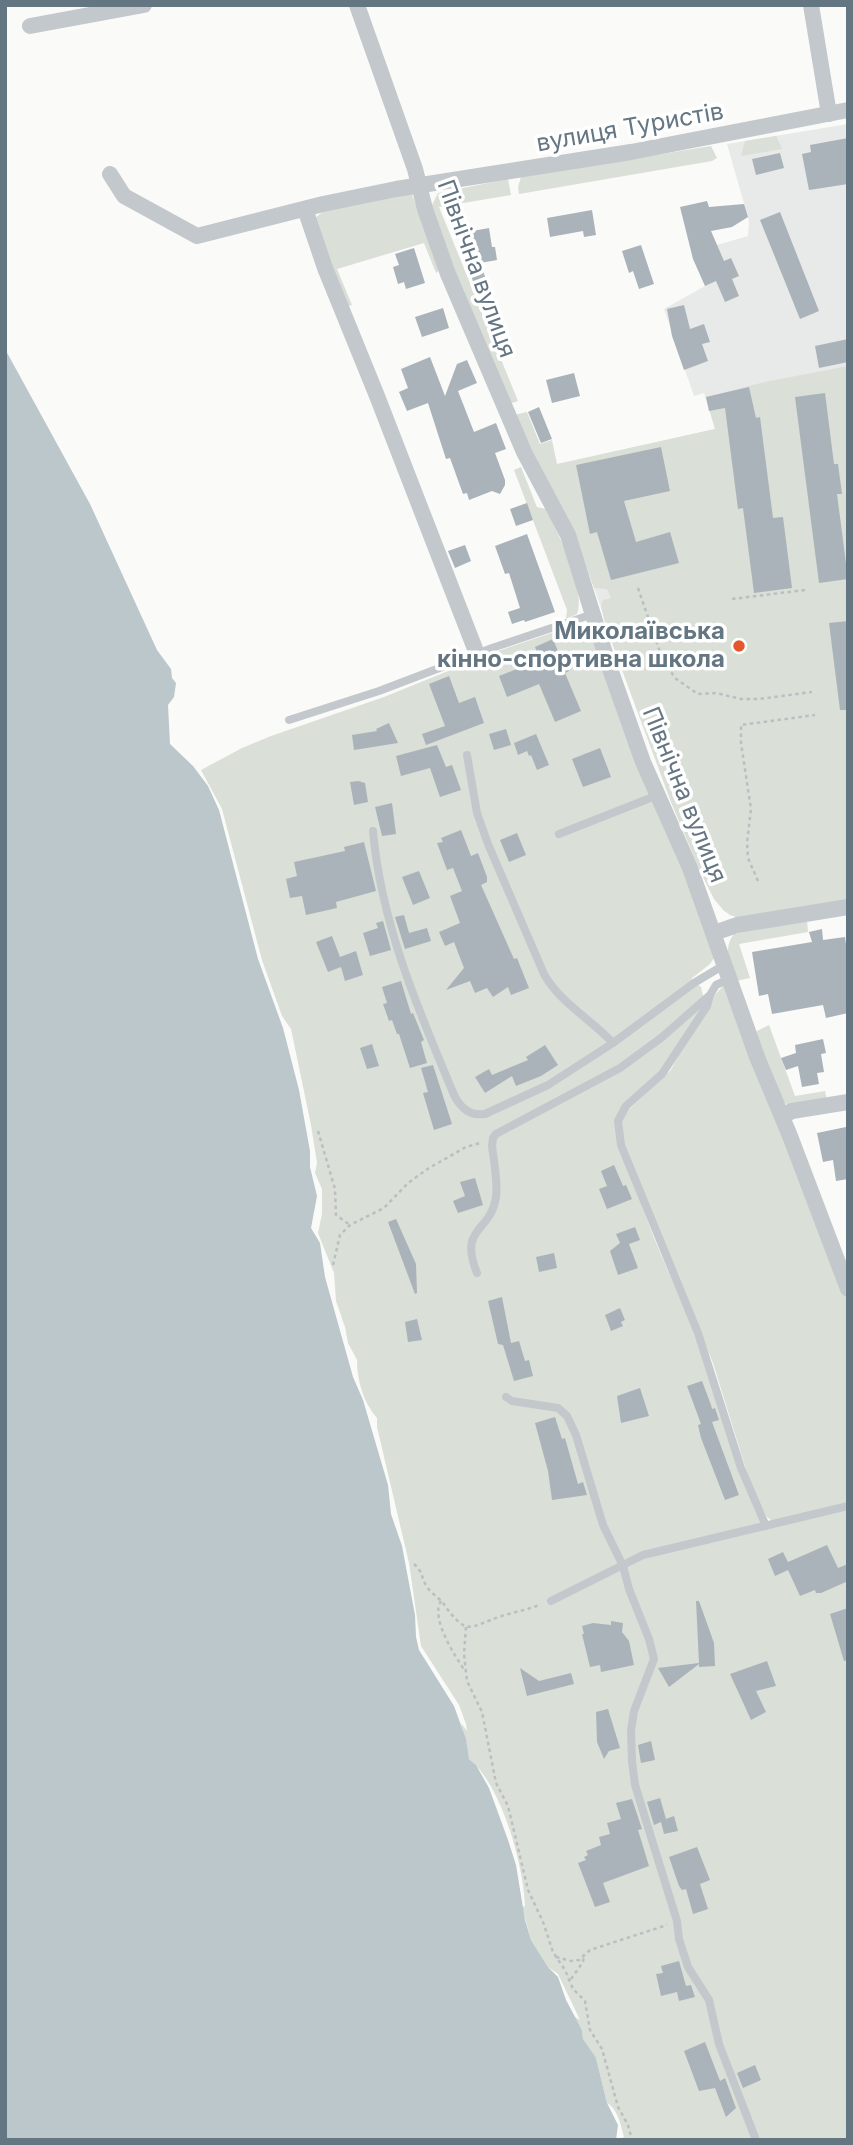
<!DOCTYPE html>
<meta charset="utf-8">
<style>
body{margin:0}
#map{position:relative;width:853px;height:2145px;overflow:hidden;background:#fafaf8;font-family:Inter,sans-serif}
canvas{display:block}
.frame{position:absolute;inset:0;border:7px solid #657683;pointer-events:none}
</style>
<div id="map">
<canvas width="853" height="2145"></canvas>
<div class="frame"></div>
</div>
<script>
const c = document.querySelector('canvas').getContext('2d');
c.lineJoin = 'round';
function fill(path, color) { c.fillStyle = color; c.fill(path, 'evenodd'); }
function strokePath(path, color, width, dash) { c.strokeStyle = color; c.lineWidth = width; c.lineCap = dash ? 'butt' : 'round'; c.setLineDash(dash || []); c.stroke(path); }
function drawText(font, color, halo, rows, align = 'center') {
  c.font = font + ' Inter,sans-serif'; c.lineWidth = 7; c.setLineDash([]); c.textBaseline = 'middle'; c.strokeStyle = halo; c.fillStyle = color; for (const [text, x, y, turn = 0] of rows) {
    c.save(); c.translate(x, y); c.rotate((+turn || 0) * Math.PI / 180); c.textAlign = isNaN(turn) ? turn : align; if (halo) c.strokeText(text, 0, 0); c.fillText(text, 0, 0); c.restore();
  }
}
const built = new Path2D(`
 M848 124V903L730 916 714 899 671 802 575 535 543 468 715 429 704 393 694 396 664 309 705 286 717 245 748 236 749 221 727 144Z`);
const green = new Path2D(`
 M776 136 782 149 741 156 745 141Z
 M711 146 717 158 712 161 519 194 518 187 521 177Z
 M508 179 511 195 439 207 518 401 509 404 469 316 431 207 438 193Z
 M411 192 441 269 436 273 424 243 337 269 352 305 348 306 314 223 315 218 325 210Z
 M848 366V903L737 918 724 911 714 899 700 871 671 802 606 627 601 607 603 600 611 598 607 589 594 588 575 535 514 415 527 412 540 444 552 440 557 464 715 429 706 397 765 382Z
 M521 467 537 507 546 509C557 529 587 594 577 614L566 619 567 610 514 470Z
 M575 625 585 627 590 632 647 782 698 904 714 958 710 964 691 979 701 987 705 1004 659 1072 623 1106 619 1145 654 1238 695 1334 765 1529 848 1510V2140H618L624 2137C621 2126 618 2109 607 2103L596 2058 588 2050 583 2039 582 2030 575 2017 580 2020 558 1974 548 1967 531 1940 522 1907 525 1906C524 1865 501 1784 469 1759L461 1723 467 1731 466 1724 459 1705 421 1646 409 1563 377 1427V1418C363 1402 357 1380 357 1360L348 1343 345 1327 336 1301 334 1273 318 1233 322 1214V1189L315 1173 317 1163 311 1125 291 1029 282 1016 262 960 222 809 201 770 242 748 271 736 384 697 495 652Z
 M807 920 808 932 739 944 750 978 736 981C731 965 722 949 734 934Z
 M725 984 848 1303V1502L772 1521 766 1516 748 1476 713 1363 623 1142 621 1123 626 1112 670 1071 712 998Z
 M769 1025 795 1096 825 1091 827 1101 788 1105 782 1101 755 1032Z`);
const water = new Path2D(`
 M5 349 90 504 157 650 171 669 172 678 176 683 174 697 168 705 170 744 193 766 208 786 219 810 258 959 283 1028 299 1090 310 1151V1167L317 1196 311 1228 320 1243 325 1277 353 1377 363 1400 388 1485 391 1514 402 1546 415 1615 416 1637 419 1650 454 1706 466 1739 469 1759 476 1765 489 1788 508 1840 516 1865 525 1920 531 1940 548 1967 558 1977 566 2000 582 2030 583 2039 596 2058 607 2103 618 2125 616 2140H5Z`);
const building = new Path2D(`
 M848 138V184L809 190 802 154 811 152 810 145Z
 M780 153 784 168 756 175 752 159Z
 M707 201 709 207 744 204 748 217 732 227 711 231 724 261 731 258 739 276 732 279 739 296 725 302 716 281 705 286 693 259 680 207Z
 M592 210 596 235 584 237 583 231 550 237 547 218Z
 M780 212 819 311 800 319 760 220Z
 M489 228 492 247H495L497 260 480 263 490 290 478 294 466 263 464 251 470 250 467 232Z
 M641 245 654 284 639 289 633 271 629 273 622 251Z
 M414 248 425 283 406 289 404 282 398 284 393 267 399 265 395 254Z
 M684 305 690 329 704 324 710 342 702 344 708 361 684 370 672 336 667 309Z
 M443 308 449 328 422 337 415 317Z
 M848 339V362L819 368 815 346Z
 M430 357 445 396 457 364 467 360 477 383 458 391 474 432 496 423 506 449 495 453 505 480V485L500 494 492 491 469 500 467 493 463 494 450 458 446 459 428 403 407 411 399 392 408 388 401 369Z
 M574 373 580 396 552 403 546 380Z
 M749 387 756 418 760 417 773 518 783 517 792 588 754 593 743 508 738 509 725 408 709 411 706 397Z
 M825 393 834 464H838L842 494H837L848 579 819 583 795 397Z
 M539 407 552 439 541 443 528 412Z
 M661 447 670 491 624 501 636 542 670 532 679 563 611 580 597 532 590 534 576 465Z
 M527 503 533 520 516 526 510 509Z
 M527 534 555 612 525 622 524 620 512 624 508 612 520 608 509 573 505 574 495 546Z
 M465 545 471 561 455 568 448 551Z
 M848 621V710H840L829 623Z
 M553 639 562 661 564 660 569 671 565 673 581 711 555 722 539 684 507 697 499 676 540 660 535 647Z
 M449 676 459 703 475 697 484 723 426 745 422 734 445 726 429 684Z
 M389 723 398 743 354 750 352 735 377 731 376 729Z
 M506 729 511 745 494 750 489 734Z
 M536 734 549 765 537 770 531 755 529 756 527 751 518 755 514 743Z
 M437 745 446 767 452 765 461 790 440 797 430 768 401 776 396 756Z
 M600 748 611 777 583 787 572 759Z
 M358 781 365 783 368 802 354 805 350 782Z
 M392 803 396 834 382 836 375 807Z
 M461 830 471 856 478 853 487 877V882L481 885 514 959 517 958 529 988 511 995 508 987 493 997 487 988 475 993 470 981 446 990 464 968 454 942 445 946 439 932 460 923 450 896 462 891 453 868 447 870 437 843 443 842 441 838Z
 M517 833 526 855 509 862 500 840Z
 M364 842 376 891 336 902 337 908 306 915 302 896 290 898 286 879 297 876 294 862 345 851 344 847Z
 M419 871 430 898 413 905 402 877Z
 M404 915 409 933 427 928 431 941 405 949 395 917Z
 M383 921 391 950 370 956 363 933 378 928 376 923Z
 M822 929 823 940 845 937 848 959V1013L826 1018 823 1005 772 1014 768 994 759 996 752 952 812 942 809 932Z
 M332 936 340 957 356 951 363 975 345 981 341 967 328 972 316 942Z
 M401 981 411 1014 413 1013 424 1040 421 1042 427 1063 410 1068 399 1034H397L392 1020 389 1021 383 1004 387 1003 382 987Z
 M823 1039 826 1053 821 1054 824 1072 817 1073 819 1084 802 1087 798 1066 786 1070 781 1058 796 1053 795 1045Z
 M372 1044 379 1066 367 1069 360 1048Z
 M545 1045 558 1065 541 1076 516 1086 512 1076 485 1093 475 1077 489 1069 492 1075 528 1060 526 1057Z
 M433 1065 452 1124 434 1130 423 1093 428 1092 421 1068Z
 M846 1127 848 1179 836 1181 833 1160 823 1162 817 1133Z
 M614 1165 623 1186 626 1185 632 1199 607 1209 599 1189 607 1186 601 1171Z
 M475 1178 483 1205 458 1213 453 1201 465 1196 460 1182Z
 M396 1219 416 1264 417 1293 415 1294 388 1222Z
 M635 1227 640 1240 629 1244 638 1268 618 1275 610 1251 620 1243 616 1234Z
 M554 1253 557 1268 539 1272 536 1257Z
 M502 1297 511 1343 519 1341 525 1361 529 1360 533 1376 514 1381 503 1345 498 1344 488 1301Z
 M620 1308 625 1320 621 1322 623 1326 611 1331 605 1315Z
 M417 1319 422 1340 408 1342 405 1322Z
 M702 1381 711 1405 712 1409 715 1408 719 1420 712 1422 739 1495 725 1500 701 1438 698 1425 701 1424 687 1386Z
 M640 1388 649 1416 621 1423 617 1396Z
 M555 1417 562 1439 565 1438 578 1484 583 1482 587 1495 552 1500 548 1471 535 1423Z
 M827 1545 838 1568 848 1564V1581L821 1593H816L815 1590 800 1596 788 1570 775 1576 768 1559 783 1552 788 1562Z
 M696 1601H699L714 1643 715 1666 699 1667V1664L669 1687 658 1668 699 1663Z
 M848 1608V1660L844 1661 830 1614Z
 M611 1621 623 1623 622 1632 629 1641 634 1665 601 1672 600 1665 590 1667 582 1634H584L582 1626 593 1623 611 1625Z
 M767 1661 776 1686 756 1691 766 1712 751 1720 730 1674Z
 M520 1668 539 1681 571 1673 574 1684 527 1696Z
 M608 1709 620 1748 609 1751 604 1759 597 1742 596 1712Z
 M651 1741 655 1760 641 1763 638 1745Z
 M660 1798 666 1819 674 1816 678 1831 664 1834 661 1822 654 1825 647 1802Z
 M632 1799 642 1829 638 1830 649 1866 603 1883 610 1902 595 1907 578 1863 586 1860 584 1857 588 1855 586 1851 601 1845 599 1837 610 1834 607 1823 621 1819 616 1803Z
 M697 1847 710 1880 700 1884 708 1909 693 1914 686 1889 682 1890 679 1886 669 1857Z
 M679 1961 686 1986 691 1985 695 1997 679 2001 677 1992 661 1996 656 1974 663 1973 661 1966Z
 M705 2042 720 2081 725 2078 736 2108 726 2117 715 2088 699 2091 684 2051Z
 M755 2065 761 2080 743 2088 737 2073Z`);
const path = new Path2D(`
 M638 588 660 652 668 667 675 678 698 694 716 693 741 699H759L812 692
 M732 599 805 590
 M758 881 748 858 747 843 751 809 741 743V725L815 715
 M318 1131 335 1189 336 1215 350 1225
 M333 1265 340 1235 350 1225 384 1208 408 1183 429 1168 466 1147 480 1143
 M414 1564C424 1573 421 1578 427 1587 431 1593 438 1597 443 1603 468 1638 468 1627 502 1616 514 1612 527 1610 539 1605
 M441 1601C430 1618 455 1656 465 1671
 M466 1627 464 1654 467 1681 482 1712 496 1783 508 1806 528 1890 543 1922 553 1952 565 1970 573 1989 585 2001 590 2030 602 2049 618 2107 628 2125 632 2140
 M556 1957 571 1961 579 1960 590 1950 667 1925
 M571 1979 583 1962 584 1954`);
const lane = new Path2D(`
 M289 720 379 691 492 648 593 614
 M467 755 477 813 488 844 544 974C560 1003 591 1019 613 1043
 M373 831C381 924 419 1012 455 1097 462 1109 470 1116 485 1114L548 1085 613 1043 694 983 724 965
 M559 834 658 795
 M710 995 707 1006 662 1074 626 1106 618 1121 621 1145 698 1333 741 1468 766 1526
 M477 1273C458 1226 491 1233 496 1197 498 1181 494 1162 492 1146L493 1138 496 1134 620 1068 661 1038 710 995 716 985 729 979
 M506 1397 512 1401 558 1408 567 1416 576 1435 603 1525 623 1566 629 1589 649 1639 654 1659 634 1711 631 1731 632 1761 635 1785 677 1921 679 1939 688 1967 709 2000 719 2044 756 2140
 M551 1601 643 1555 848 1506`);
const street = new Path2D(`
 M357 5 415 169 425 209 448 274 524 452 568 535 609 666 643 762 690 868 757 1057 790 1136 848 1289
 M811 5 829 114
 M30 26 144 5
 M110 174 124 196 197 236 323 204 396 189 631 152 848 110
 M305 209 325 268 377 396 477 654
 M714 933 737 925 848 907
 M782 1116 792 1111 848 1102`);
const markers = [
 [739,646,7,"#e4572e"]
];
const streetNames = [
 ["вулиця Туристів",630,128,-10],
 ["Північна вулиця",476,269,70],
 ["Північна вулиця",684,795,68]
];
const poiNames = [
 ["Миколаївська",725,632],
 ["кінно-спортивна школа",725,660]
];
fill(built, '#e8e9e9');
fill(green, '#dadfd7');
fill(water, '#bbc7cb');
fill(building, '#aab3b9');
strokePath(path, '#bbbfc2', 2.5, [3.5, 3.5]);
strokePath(lane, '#c3c8cc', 8);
strokePath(street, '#c3c8cc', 16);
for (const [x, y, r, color] of markers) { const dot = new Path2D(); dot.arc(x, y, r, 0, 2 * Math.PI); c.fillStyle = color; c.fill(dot); strokePath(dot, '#fff', 2.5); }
drawText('24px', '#657683', '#fff', streetNames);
drawText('bold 24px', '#657683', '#fff', poiNames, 'right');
</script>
